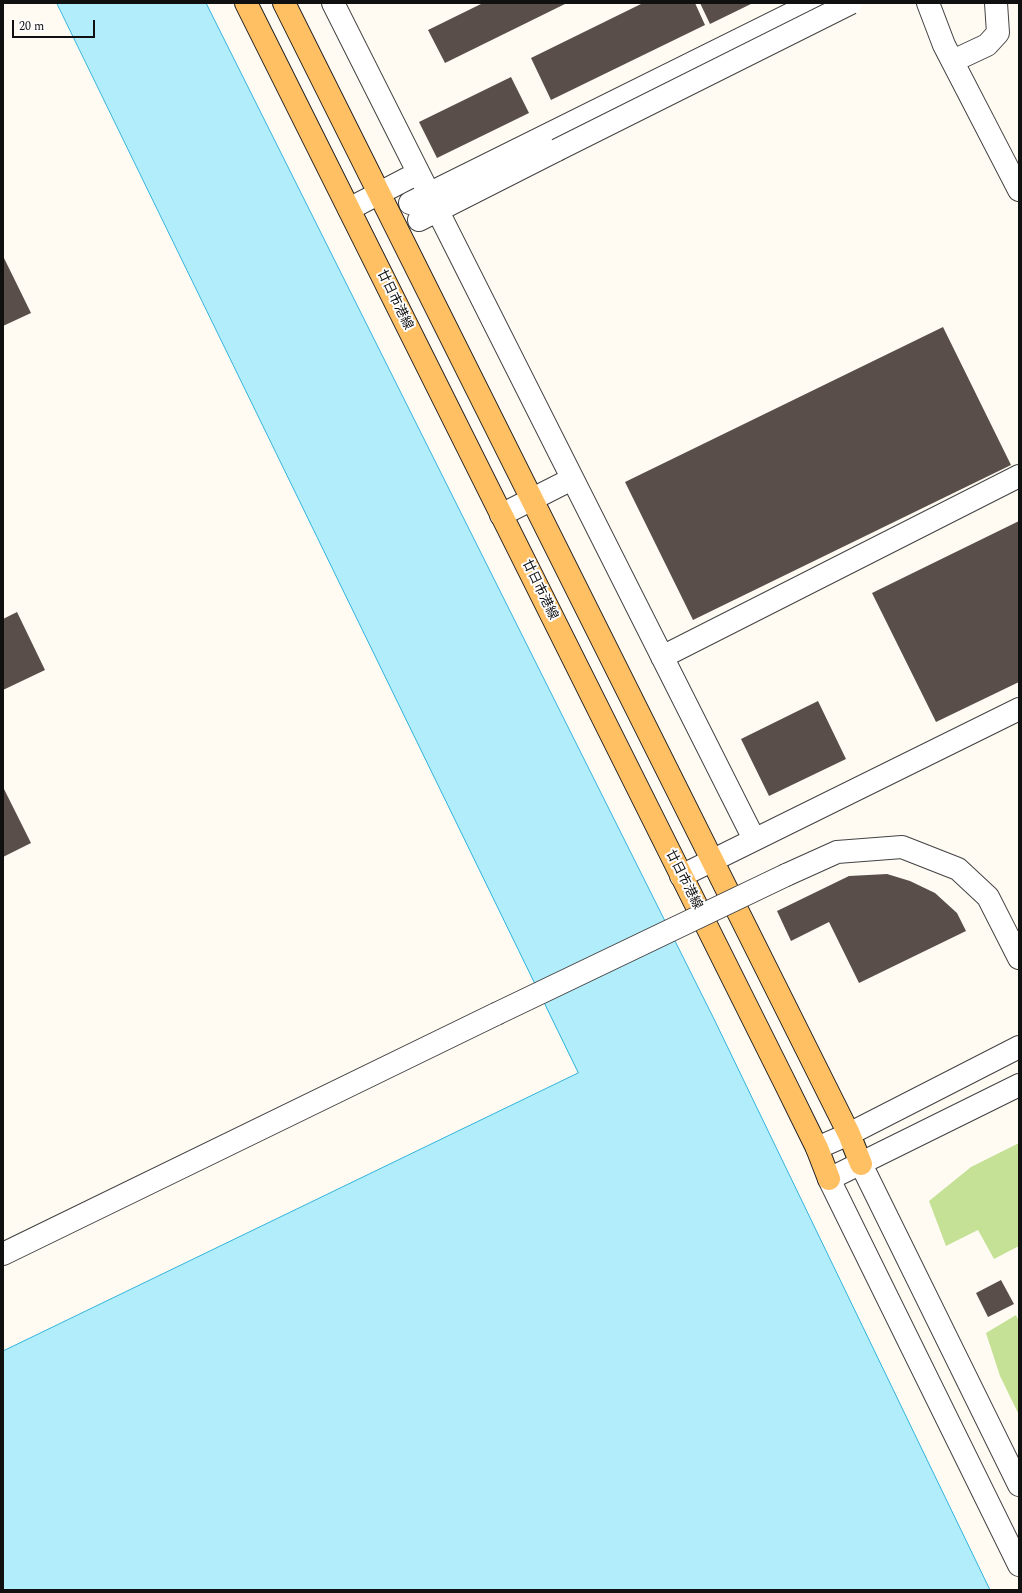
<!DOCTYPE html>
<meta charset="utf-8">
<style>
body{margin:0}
#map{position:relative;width:1022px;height:1593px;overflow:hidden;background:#fffbf3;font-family:Spectral,serif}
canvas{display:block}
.frame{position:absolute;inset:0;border:4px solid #101010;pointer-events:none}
.scale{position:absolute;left:12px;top:20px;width:83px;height:18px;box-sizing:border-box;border:2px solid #101010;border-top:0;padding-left:5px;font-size:12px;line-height:14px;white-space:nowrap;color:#101010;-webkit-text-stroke:3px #fff;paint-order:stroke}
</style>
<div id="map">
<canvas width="1022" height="1593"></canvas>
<div class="frame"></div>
<div class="scale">20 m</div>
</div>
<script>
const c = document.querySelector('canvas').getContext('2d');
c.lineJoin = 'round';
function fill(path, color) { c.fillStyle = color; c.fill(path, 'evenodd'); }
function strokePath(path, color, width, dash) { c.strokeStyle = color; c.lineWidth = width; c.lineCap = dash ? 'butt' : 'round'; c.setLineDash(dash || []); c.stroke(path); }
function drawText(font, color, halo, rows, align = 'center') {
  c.font = font + ' Spectral,"Noto Sans JP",serif'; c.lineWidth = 4; c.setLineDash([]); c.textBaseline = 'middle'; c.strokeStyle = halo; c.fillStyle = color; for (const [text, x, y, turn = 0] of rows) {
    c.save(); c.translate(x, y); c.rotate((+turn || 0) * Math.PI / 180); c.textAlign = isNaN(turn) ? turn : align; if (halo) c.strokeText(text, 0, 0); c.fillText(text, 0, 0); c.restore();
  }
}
const forest = new Path2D(`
 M1019 1143V1246L994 1259 978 1230 946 1246 929 1201 971 1167Z
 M1016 1315 1019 1321V1415L1000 1376 986 1333Z`);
const water = new Path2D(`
 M57 3H206L714 1019 990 1590H3V1351L578 1073Z`);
const building = new Path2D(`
 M483 3H567L445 63 428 30Z
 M643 3H695L705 25 551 100 531 58Z
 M700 3H753L710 24Z
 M511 77 529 113 437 158 419 122Z
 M3 256 31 313 3 326Z
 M943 327 1011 465 693 620 625 482Z
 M1019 521V682L936 722 872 593Z
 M17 612 45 670 3 690V619Z
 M818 701 846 759 769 796 741 739Z
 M3 787 31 843 3 857Z
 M887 874 910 881 935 893 957 913 966 931 859 983 829 922 791 941 777 911 849 876Z
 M1001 1280 1014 1304 988 1317 976 1293Z`);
const minor = new Path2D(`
 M333 3 754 839
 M928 3 944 45 1019 190
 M953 61 987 45 998 33 996 3
 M410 203 813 3
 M349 209 418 173
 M419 220 557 150
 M501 515 572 479
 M662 657 1019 476
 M786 875 837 852 902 847 958 869 988 897 1019 958
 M681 876 1019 709
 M1019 1085 829 1179 1019 1565
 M817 1148 849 1134 1019 1047
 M861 1164 1019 1485
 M3 1254 496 1014`);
const major = new Path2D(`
 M246 3 785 1083 817 1148 829 1179
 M284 3 849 1134 861 1164`);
const minorBridge = new Path2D(`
 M557 150 851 3
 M496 1014 786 875`);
const streetNames = [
 ["廿日市港線",394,300,64],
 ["廿日市港線",539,590,64],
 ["廿日市港線",683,880,63]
];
fill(forest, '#c4e195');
fill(water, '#b2edfc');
strokePath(water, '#31b3db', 1);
fill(building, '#5a4e4b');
strokePath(minor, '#434343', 24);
strokePath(major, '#212121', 24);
strokePath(minor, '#fff', 22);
strokePath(major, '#ffbf63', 22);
strokePath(minorBridge, '#434343', 24, []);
strokePath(minorBridge, '#fff', 22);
drawText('13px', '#101010', '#fff', streetNames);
</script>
